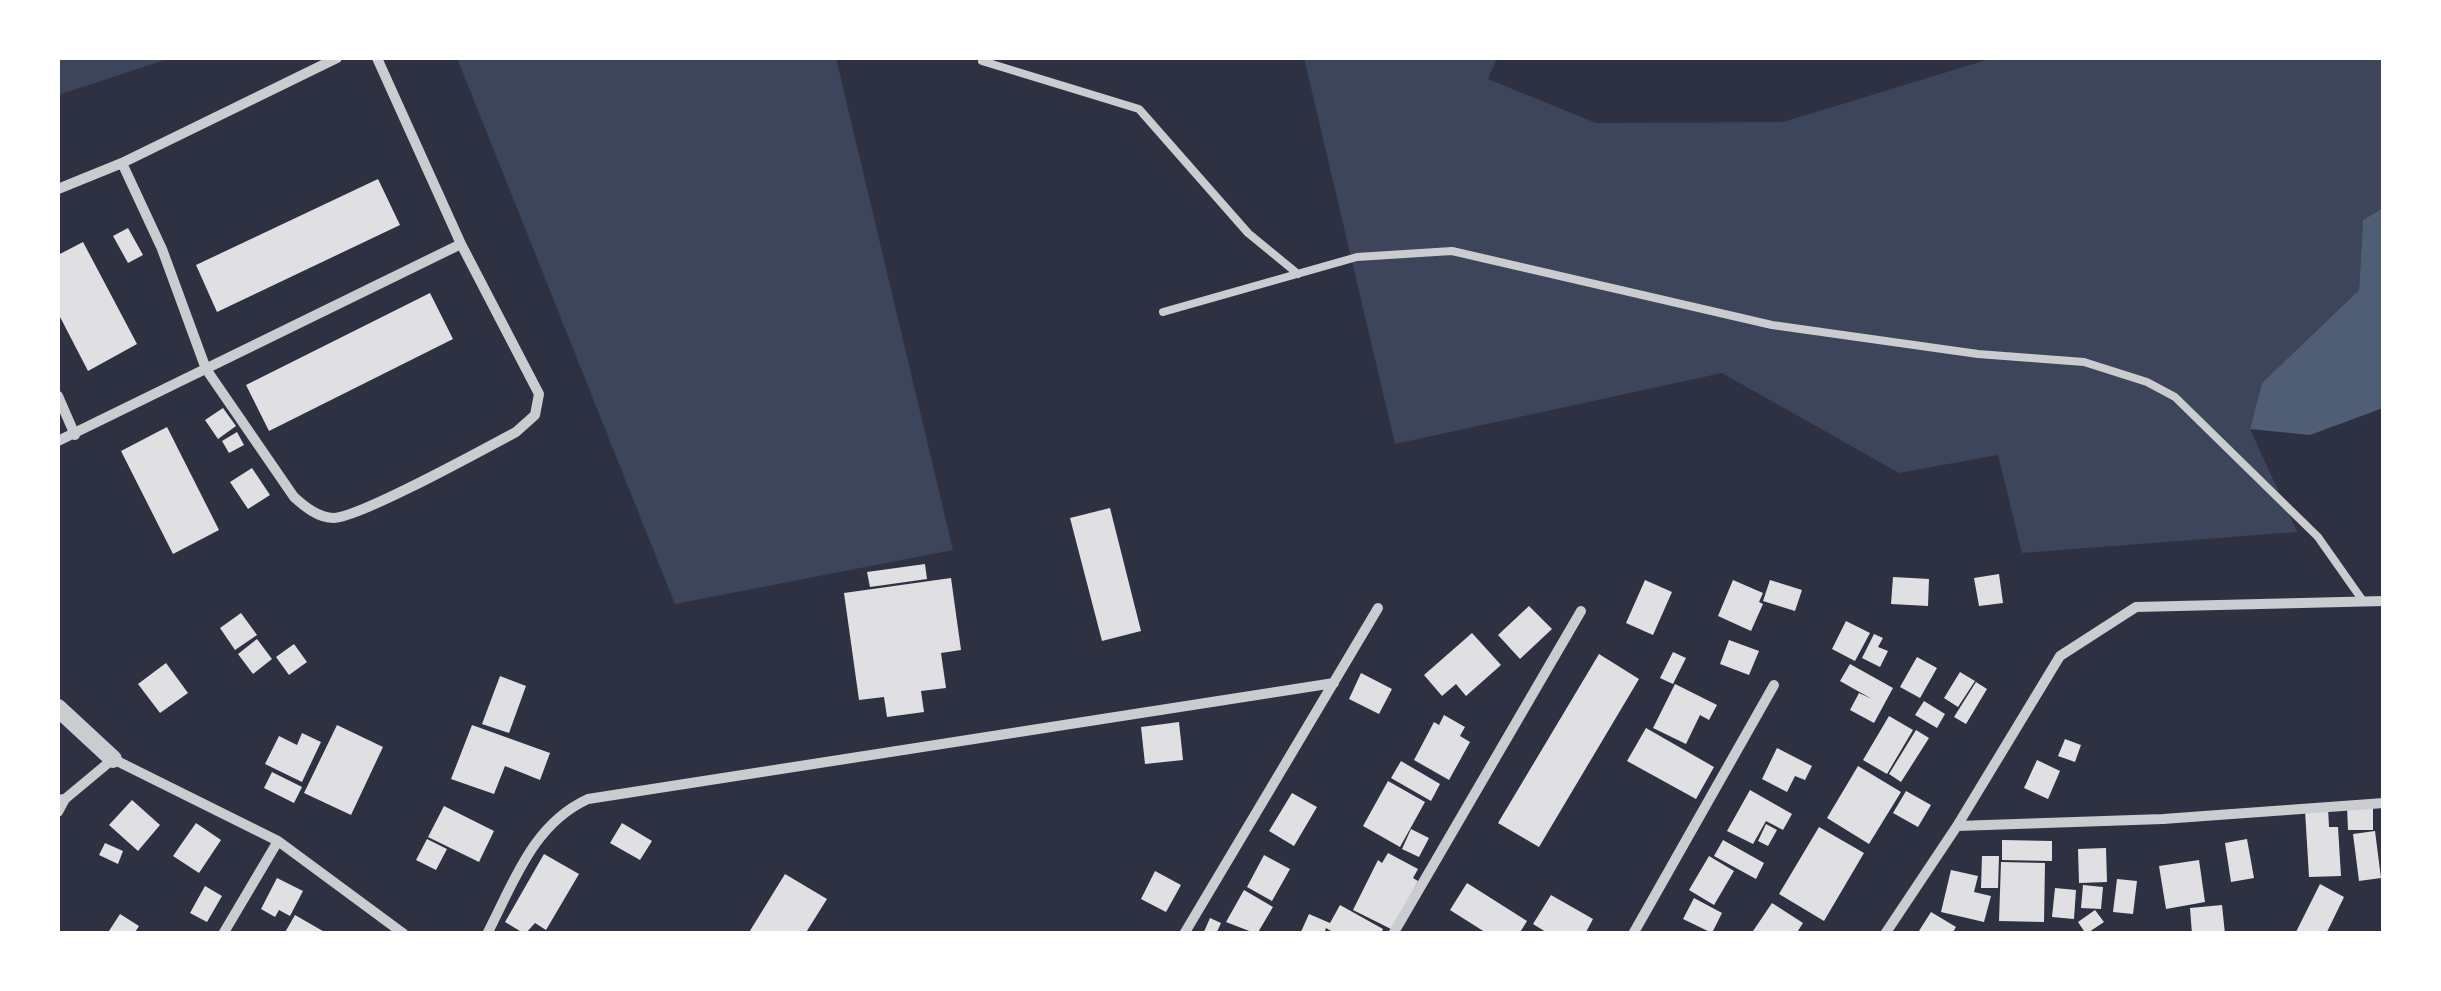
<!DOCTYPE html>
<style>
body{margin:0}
#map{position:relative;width:2441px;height:991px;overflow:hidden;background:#2d3142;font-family:Rubik,sans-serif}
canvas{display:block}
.frame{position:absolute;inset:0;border:60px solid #fff;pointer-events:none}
</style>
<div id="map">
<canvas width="2441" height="991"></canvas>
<div class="frame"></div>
</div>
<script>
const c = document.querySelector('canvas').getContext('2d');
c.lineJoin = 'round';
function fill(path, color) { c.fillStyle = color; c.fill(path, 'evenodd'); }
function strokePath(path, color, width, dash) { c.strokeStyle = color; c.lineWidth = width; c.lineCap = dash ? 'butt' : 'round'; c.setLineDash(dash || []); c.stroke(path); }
const green = new Path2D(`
 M58 58H171L58 95Z
 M457 58H836L953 550 675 604Z
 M1304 58H1497L1488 79 1596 123 1783 122 1993 58H2383V208L2363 220 2359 290 2262 383 2250 429 2297 532 2022 553 1998 455 1899 473 1722 373 1395 444Z`);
const water = new Path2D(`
 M2383 208V408L2310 435 2250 429 2262 383 2359 290 2363 220Z`);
const building = new Path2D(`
 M378 179 400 225 217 312 196 265Z
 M128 228 143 255 128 263 113 236Z
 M83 242 137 344 88 371 58 313V255Z
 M430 293 453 339 269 431 246 385Z
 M223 408 236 426 218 439 205 420Z
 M167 427 219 530 173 554 121 451Z
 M237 432 244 445 229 453 222 441Z
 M252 468 270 495 248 509 230 482Z
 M1110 508 1141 631 1102 641 1070 518Z
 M925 564 927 579 870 587 867 572Z
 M1999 574 2003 603 1979 606 1974 578Z
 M1893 577 1929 579 1928 606 1891 604Z
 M951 578 961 650 941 653 946 688 921 691 924 712 887 717 884 697 859 700 844 593Z
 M1645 580 1672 592 1653 635 1626 623Z
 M1733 580 1763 593 1759 602 1763 604 1751 631 1718 616Z
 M1770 580 1802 590 1795 611 1763 601Z
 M1529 606 1552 629 1520 659 1498 635Z
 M241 613 257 635 235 650 220 628Z
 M1846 621 1870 633 1855 661 1832 649Z
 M1472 633 1501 665 1466 696 1456 684 1442 696 1424 675Z
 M1874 634 1883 638 1878 647 1888 651 1880 667 1862 658Z
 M257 639 272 659 253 674 238 654Z
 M1729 640 1759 651 1749 675 1720 664Z
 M294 644 307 662 289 675 276 657Z
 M1673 652 1686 658 1673 684 1660 678Z
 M1599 654 1639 679 1539 847 1498 823Z
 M1917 657 1937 668 1920 698 1900 687Z
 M166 663 188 693 160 713 138 684Z
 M1850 664 1893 688 1874 723 1850 710 1859 693 1872 699 1840 681Z
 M1960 672 1975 681 1958 707 1944 698Z
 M1361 673 1392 689 1379 714 1349 699Z
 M500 676 526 686 509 733 482 724Z
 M1976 682 1987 689 1966 724 1954 717Z
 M1675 684 1717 705 1709 720 1700 715 1686 744 1653 728Z
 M1924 701 1945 714 1937 728 1915 715Z
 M1444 715 1465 727 1460 736 1470 742 1449 780 1414 760 1434 722 1439 725Z
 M1889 716 1913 730 1887 774 1863 760Z
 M1179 722 1183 760 1145 764 1141 727Z
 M337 725 383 747 351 815 304 793Z
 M472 725 550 753 540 780 505 766 494 794 451 779Z
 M1646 728 1714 767 1696 799 1627 761Z
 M1916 730 1929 738 1901 782 1889 774Z
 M302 733 321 742 302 782 265 764 279 736 297 745Z
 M2065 739 2081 745 2075 762 2058 756Z
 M1777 748 1812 766 1805 780 1795 776 1787 792 1762 779Z
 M2037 760 2060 771 2048 799 2024 788Z
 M1401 761 1440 784 1431 801 1391 778Z
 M1858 766 1901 792 1869 844 1827 818Z
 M272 772 302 787 294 803 264 788Z
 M1388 781 1425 802 1400 847 1363 826Z
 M1750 790 1792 814 1783 830 1766 821 1753 844 1727 831Z
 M1906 791 1931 805 1918 827 1893 813Z
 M1292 793 1317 807 1294 846 1269 831Z
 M132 800 160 825 138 851 109 825Z
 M444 806 494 831 479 862 428 837Z
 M2347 807H2373V830H2348Z
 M2328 808 2329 827H2338L2341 876 2309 877 2305 810Z
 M196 823 221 840 199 873 173 856Z
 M622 823 652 841 640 860 610 843Z
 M1766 824 1777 830 1768 846 1758 841Z
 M1819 827 1864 853 1824 921 1779 894Z
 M1411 829 1429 838 1419 857 1402 849Z
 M2375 831 2381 878 2359 881 2353 834Z
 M427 839 447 849 436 870 416 860Z
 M2247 839 2254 878 2231 882 2225 843Z
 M1723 840 1764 863 1756 879 1714 856Z
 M2002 840 2052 841V861L2002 860Z
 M105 843 123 851 118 864 99 855Z
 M2106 848 2107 882 2079 883 2078 849Z
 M1388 853 1418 869 1413 878 1418 881 1393 930 1353 910 1378 860 1382 863Z
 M544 854 579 874 546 930 535 923 525 934 505 922Z
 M1264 855 1290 869 1272 901 1247 887Z
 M1709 856 1734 871 1714 905 1689 890Z
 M1982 856H1999L1998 888H1981Z
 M2199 860 2205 902 2166 909 2159 866Z
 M2001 862 2045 863 2044 922 1999 921Z
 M1951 870 1978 876 1974 892 1991 896 1984 922 1941 912Z
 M1155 871 1181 885 1166 912 1141 899Z
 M785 874 827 899 805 934H748Z
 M277 878 303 891 290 916 279 910 275 917 261 909Z
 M2117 879 2137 881 2133 914 2113 912Z
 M1467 883 1527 921 1519 934H1488L1450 910Z
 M2320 884 2344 897 2326 934H2295Z
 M2083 885 2103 887 2101 909 2081 908Z
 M205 886 222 896 207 922 190 913Z
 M2055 888 2076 890 2074 919 2052 917Z
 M1244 890 1273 907 1257 934 1226 922Z
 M1551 895 1593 919 1585 934H1549L1533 924Z
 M1694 898 1722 913 1712 933 1683 919Z
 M1772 903 1803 923 1796 934H1751Z
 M1340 905 1383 929 1381 934H1336L1326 928 1324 934H1300L1309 914 1330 923Z
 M2222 905 2225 934H2192L2190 908Z
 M2095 910 2104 922 2086 934 2078 922Z
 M1931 912 1956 927 1952 934H1917Z
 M120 914 139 926 134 934H107Z
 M295 915 328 934H284Z
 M1210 918 1221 923 1216 934H1203Z`);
const service = new Path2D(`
 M982 61 1139 109 1248 233 1298 274
 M1163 312 1357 257 1452 251 1772 325 1978 354 2084 362 2147 382 2175 397 2318 537 2363 601`);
const minor = new Path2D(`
 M122 163 162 249 206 369 294 497C304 506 318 518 334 518 361 517 484 449 516 432L535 415 539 394 461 244 377 58
 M58 189 122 163 337 58
 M58 396 75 435
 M58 441 461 244
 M58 800 65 799 113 759 278 841 404 934
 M58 812 65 799
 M1957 826 2163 819 2384 803
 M223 934 278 841
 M487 934C514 882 533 824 588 799L1334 683
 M1184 934 1378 608
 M1393 934 1581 611
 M1633 934 1774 685
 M1885 934 1957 826 2060 656 2136 607 2384 601`);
const tertiary = new Path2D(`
 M58 708 113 759`);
fill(green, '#3c4559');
fill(water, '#4f5d75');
fill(building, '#e0e0e3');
strokePath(service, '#caccd0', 8);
strokePath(minor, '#caccd0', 10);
strokePath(tertiary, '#caccd0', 18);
</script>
